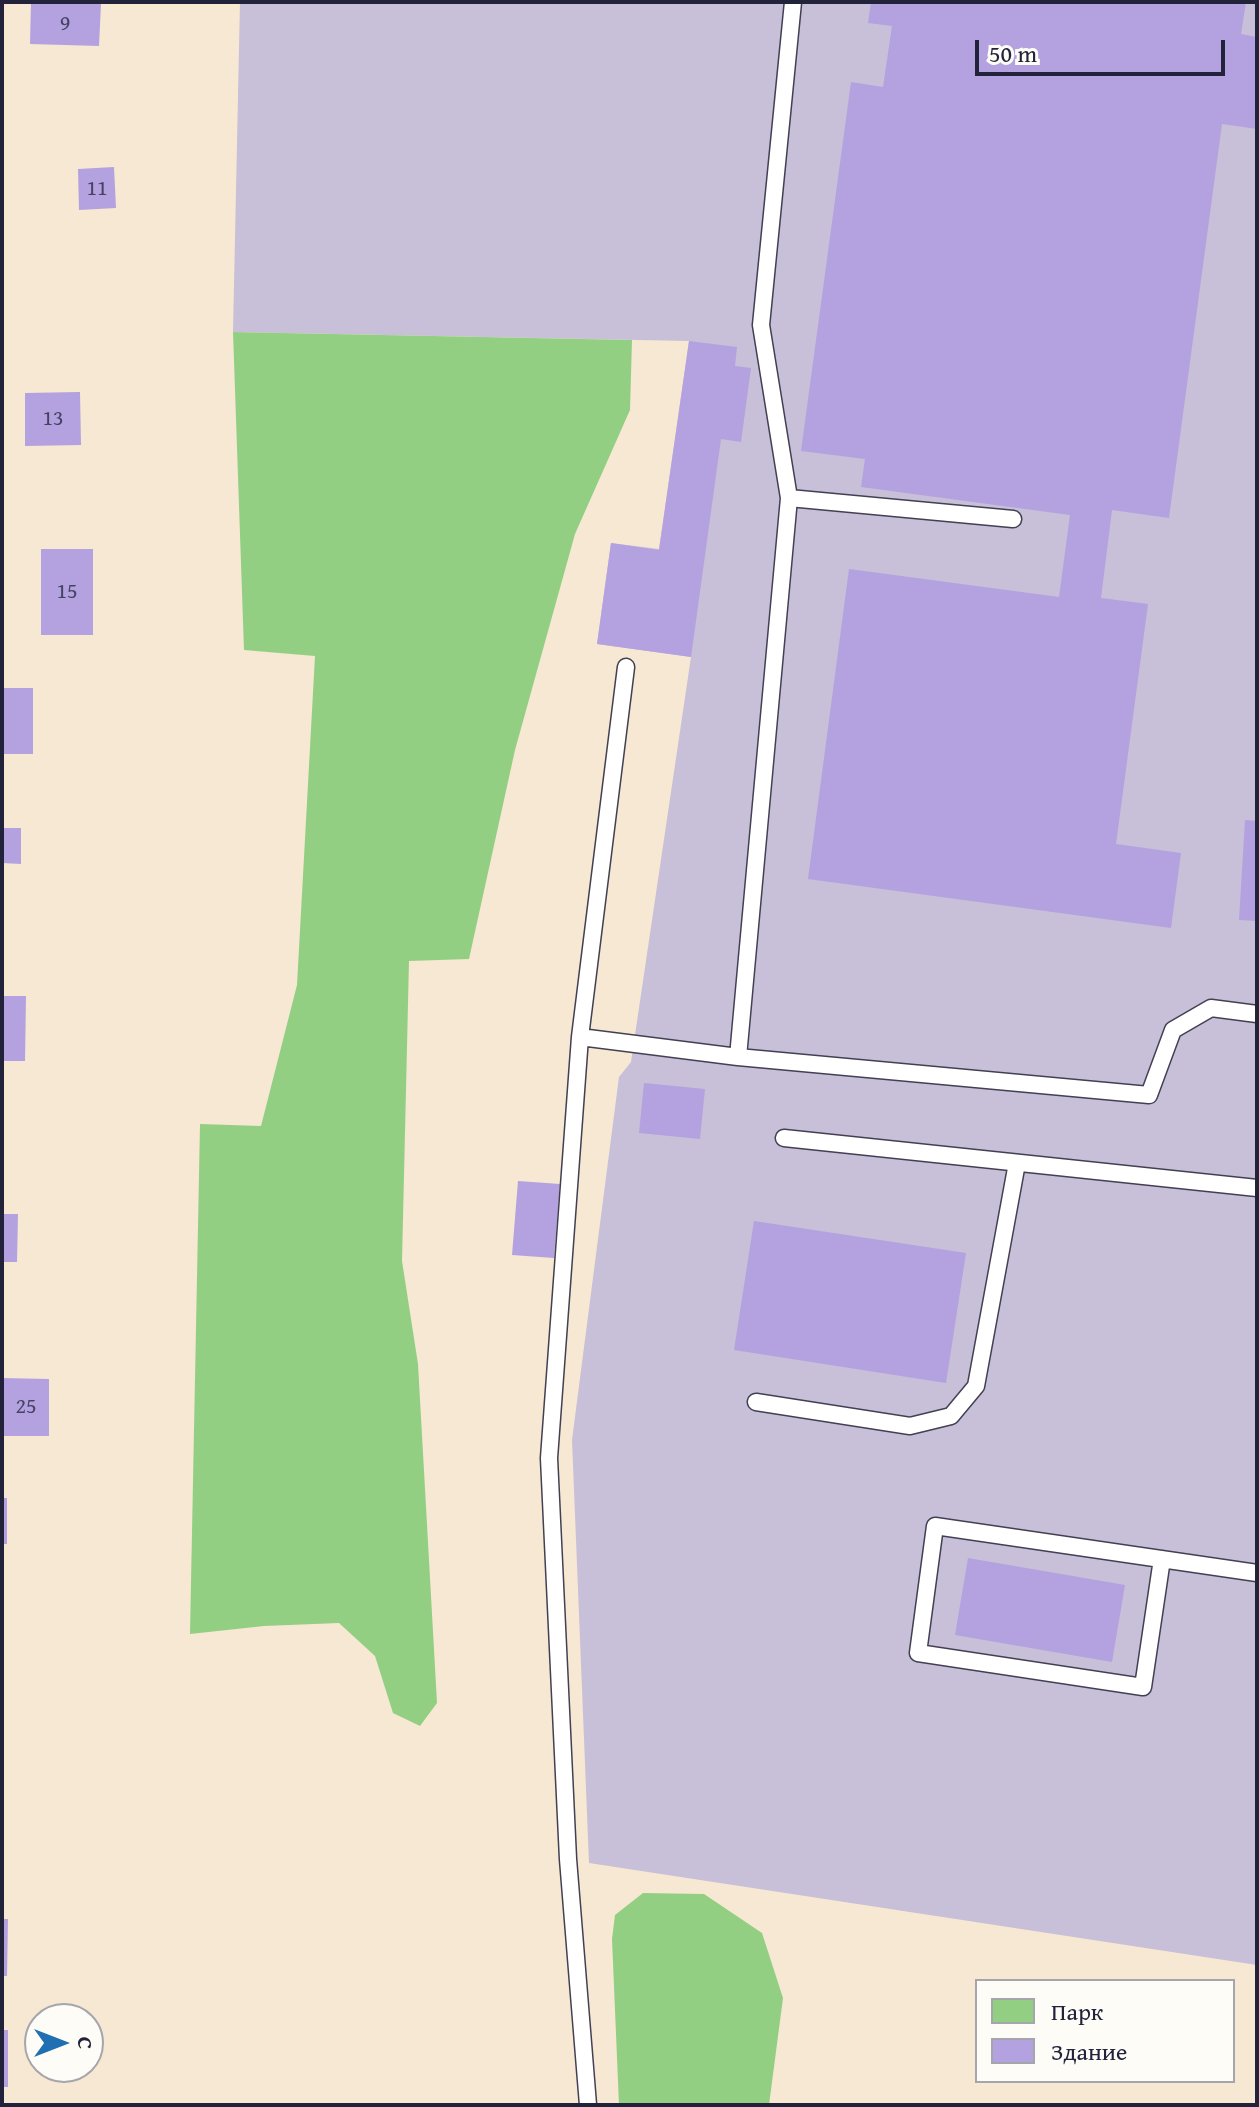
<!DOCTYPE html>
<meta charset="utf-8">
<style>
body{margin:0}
#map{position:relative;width:1259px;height:2107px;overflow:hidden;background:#f6e8d2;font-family:"Gentium Book Plus",serif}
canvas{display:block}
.frame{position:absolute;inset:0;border:4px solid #22223b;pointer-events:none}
.legend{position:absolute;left:975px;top:1979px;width:260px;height:104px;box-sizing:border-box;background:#fdfcf7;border:2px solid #a5a5ac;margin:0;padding:10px 14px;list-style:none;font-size:24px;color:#22223b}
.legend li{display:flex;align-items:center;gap:16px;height:40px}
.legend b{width:40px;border:2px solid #a5a5ac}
.north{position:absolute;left:24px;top:2003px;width:80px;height:80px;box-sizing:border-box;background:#fdfcf7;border:2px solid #a5a5ac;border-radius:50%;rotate:90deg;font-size:22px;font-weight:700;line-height:32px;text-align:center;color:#22223b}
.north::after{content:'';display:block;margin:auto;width:28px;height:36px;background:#1f6fb2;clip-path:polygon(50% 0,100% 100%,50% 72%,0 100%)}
.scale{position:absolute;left:975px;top:40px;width:250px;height:36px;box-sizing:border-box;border:4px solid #22223b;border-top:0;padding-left:10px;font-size:24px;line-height:28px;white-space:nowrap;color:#22223b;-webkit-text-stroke:6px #fdfcf7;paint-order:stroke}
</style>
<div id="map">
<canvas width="1259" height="2107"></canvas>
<div class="frame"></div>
<ul class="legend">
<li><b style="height:22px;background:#93cf83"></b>Парк</li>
<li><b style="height:22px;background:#b3a2df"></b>Здание</li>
</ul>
<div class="north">С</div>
<div class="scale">50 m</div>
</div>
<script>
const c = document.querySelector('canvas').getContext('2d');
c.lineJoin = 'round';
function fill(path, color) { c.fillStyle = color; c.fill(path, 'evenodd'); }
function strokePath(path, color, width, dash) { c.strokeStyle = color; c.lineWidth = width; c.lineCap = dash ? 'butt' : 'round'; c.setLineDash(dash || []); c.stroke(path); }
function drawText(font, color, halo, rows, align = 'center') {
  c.font = font + ' "Gentium Book Plus",serif'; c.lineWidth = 6; c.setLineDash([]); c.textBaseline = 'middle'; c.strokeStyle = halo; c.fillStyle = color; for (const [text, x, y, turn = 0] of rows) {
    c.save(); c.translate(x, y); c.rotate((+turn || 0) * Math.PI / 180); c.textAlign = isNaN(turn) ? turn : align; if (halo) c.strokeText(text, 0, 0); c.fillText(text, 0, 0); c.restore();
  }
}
const industrial = new Path2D(`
 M240 2H1257V1965L589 1863 572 1440 619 1077 631 1062 691 657 597 644 611 543 659 549 689 341 233 332Z`);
const green = new Path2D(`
 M233 332 632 340 630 410 575 534 515 750 469 959 409 961 402 1261 418 1364 437 1703 420 1726 393 1713 375 1656 339 1623 264 1626 190 1634 200 1124 261 1126 297 985 315 656 244 650Z
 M643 1893 704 1894 762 1933 783 1998 769 2105H619L612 1939 615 1915Z`);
const building = new Path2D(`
 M31 2 101 4 99 46 30 44Z
 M871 2H1246L1241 34 1257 37V129L1222 124 1169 518 1112 510 1101 598 1148 604 1116 844 1181 853 1171 928 808 879 849 569 1059 597 1070 515 861 487 865 459 801 451 851 82 883 87 892 26 868 23Z
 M114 167 116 208 79 210 78 169Z
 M689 341 737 347 735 366 751 368 741 442 721 439 691 657 597 644 611 543 659 550Z
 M80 392 81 445 25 446V393Z
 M41 549H93V635H41Z
 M2 688H33V754H2Z
 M1245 820 1257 821V921L1239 920Z
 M2 828H21V864L2 863Z
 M2 996H26L25 1061H2Z
 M644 1083 705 1089 700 1139 639 1133Z
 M518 1181 560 1184 554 1258 512 1255Z
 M2 1214H18L17 1262H2Z
 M754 1221 966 1253 946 1383 734 1350Z
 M2 1378 49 1379V1436H2Z
 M2 1498H7V1544H2Z
 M968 1558 1125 1585 1112 1662 955 1635Z
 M2 1919H8L7 1976H2Z
 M2 2030H8V2087H2Z`);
const service = new Path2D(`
 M789 498 761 325 793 2
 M1013 519 789 498 738 1057 1149 1095 1173 1030 1211 1008 1257 1014
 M580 1037 738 1057
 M784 1138 1257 1188
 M756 1402 910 1426 951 1416 976 1386 1017 1163
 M1162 1559 1143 1687 918 1653 935 1526 1257 1573
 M588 2105 568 1859 549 1458 580 1037 626 667`);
const numberNames = [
 ["9",65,24],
 ["11",97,189],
 ["13",53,419],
 ["15",67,592],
 ["25",26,1407]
];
fill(industrial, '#c8bfd8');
fill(green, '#93cf83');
fill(building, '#b3a2df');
strokePath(service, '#424052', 19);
strokePath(service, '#fff', 16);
drawText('22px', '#464264', null, numberNames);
</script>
